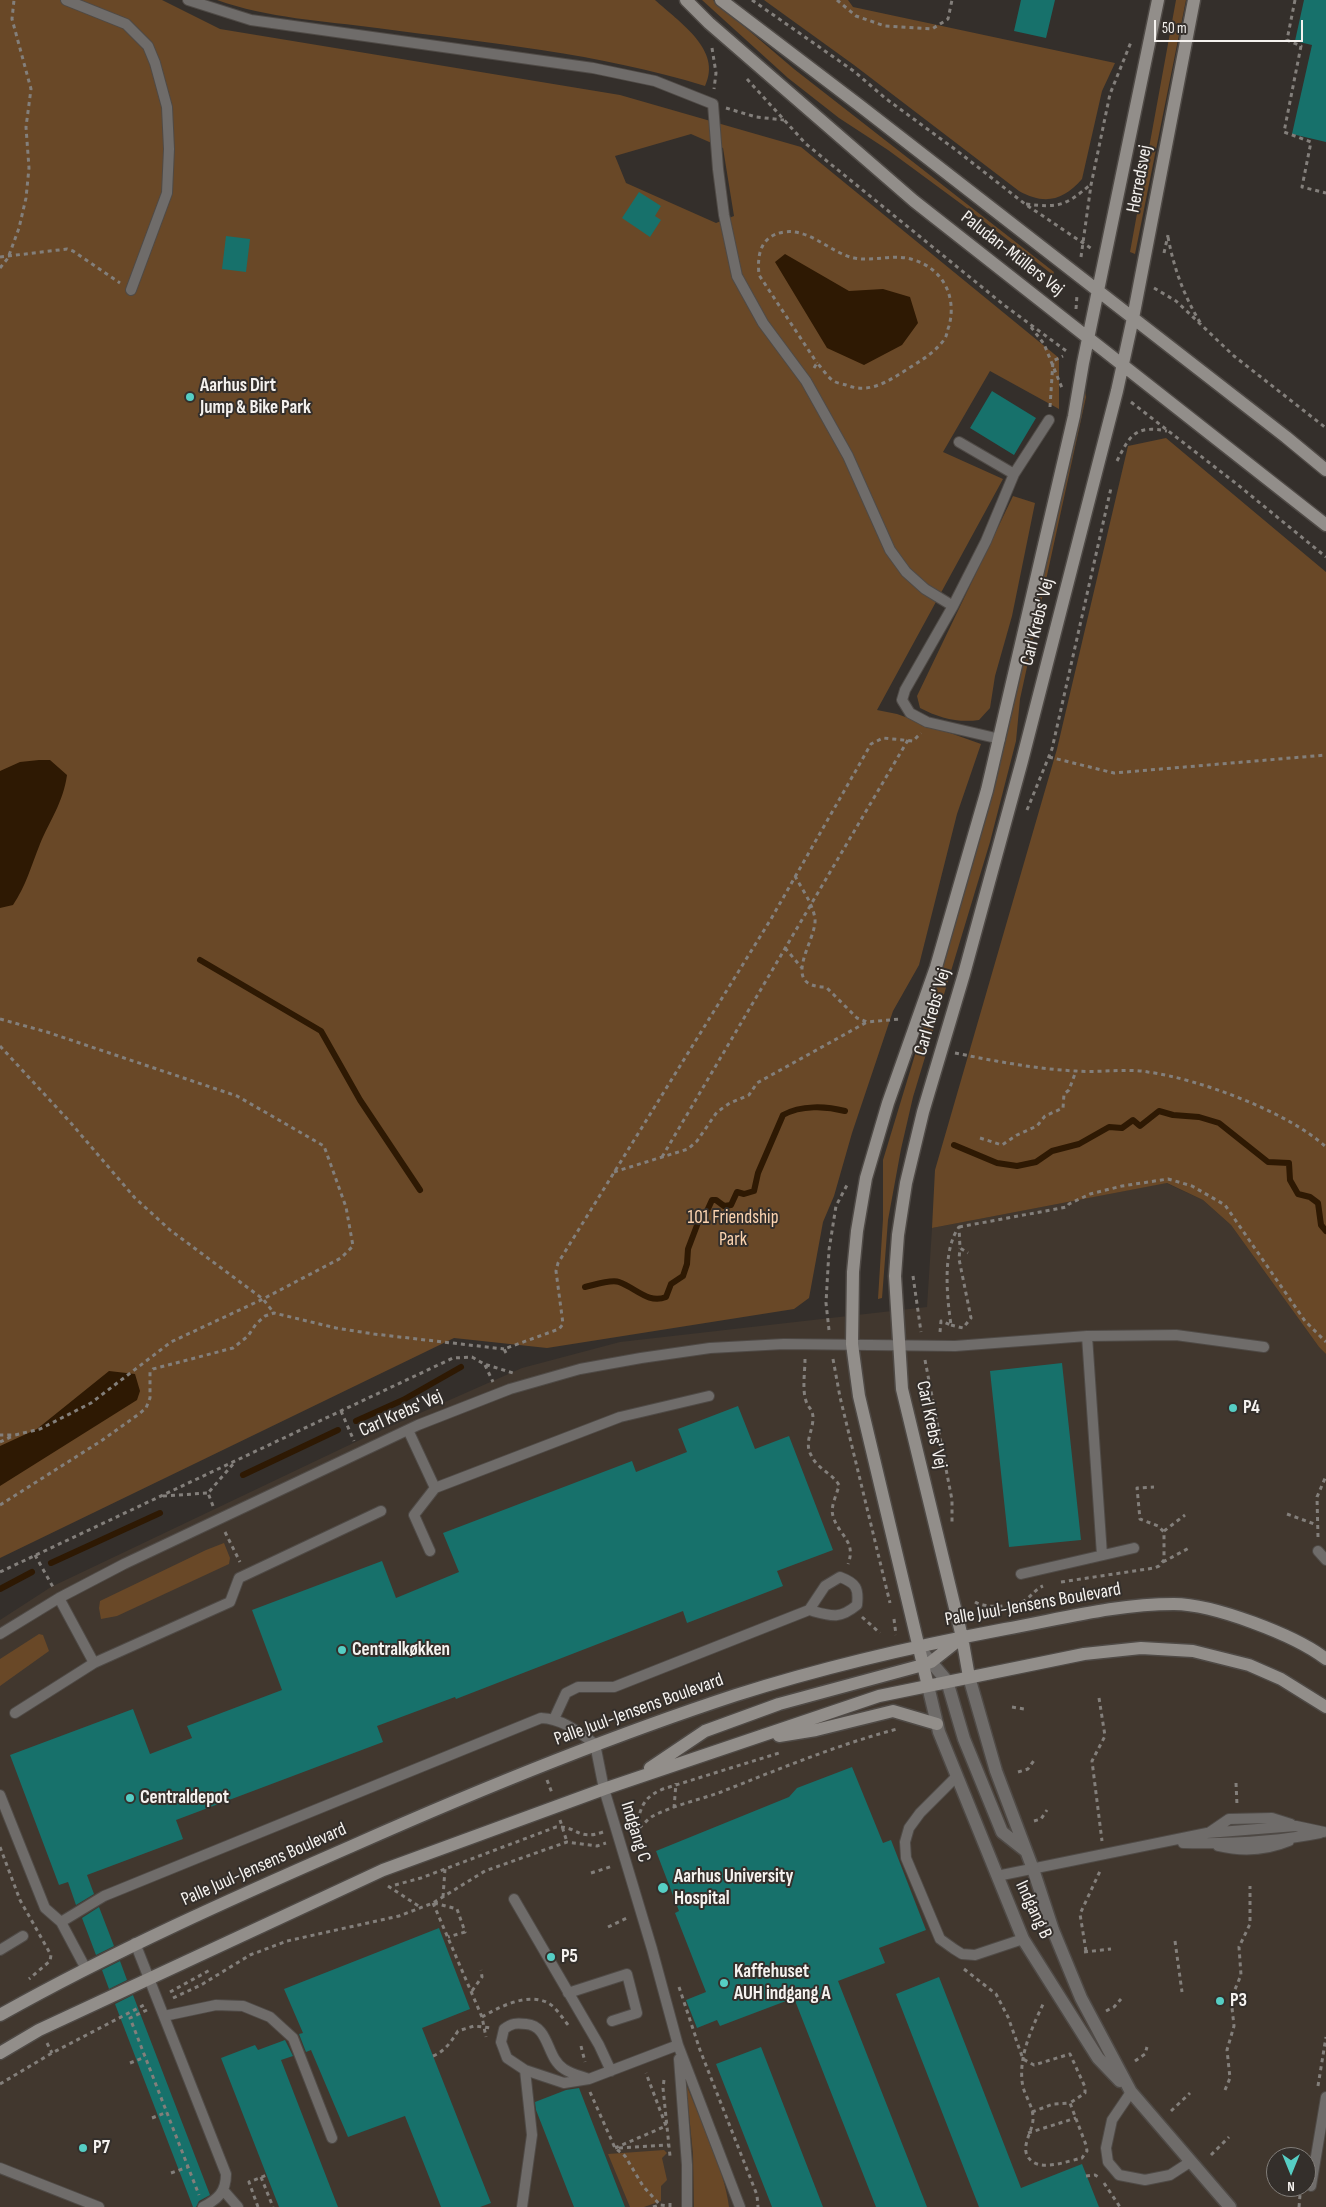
<!DOCTYPE html>
<meta charset="utf-8">
<style>
body{margin:0}
#map{position:relative;width:1326px;height:2207px;overflow:hidden;background:#342f2b;font-family:"Sofia Sans Condensed",sans-serif}
canvas{display:block}
.north{position:absolute;left:1266px;top:2147px;width:50px;height:50px;box-sizing:border-box;background:#342f2b;border:1px solid #817d79;border-radius:50%;rotate:180deg;font-size:14px;font-weight:700;line-height:20px;text-align:center;color:#f5f2ef}
.north::after{content:'';display:block;margin:auto;width:18px;height:22px;background:#56cec4;clip-path:polygon(50% 0,100% 100%,50% 72%,0 100%)}
.scale{position:absolute;left:1154px;top:20px;width:149px;height:22px;box-sizing:border-box;border:2px solid #f5f2ef;border-top:0;padding-left:6px;font-size:15px;line-height:18px;white-space:nowrap;color:#f5f2ef;-webkit-text-stroke:4px #342f2b;paint-order:stroke}
</style>
<div id="map">
<canvas width="1326" height="2207"></canvas>
<div class="north">N</div>
<div class="scale">50 m</div>
</div>
<script>
const c = document.querySelector('canvas').getContext('2d');
c.lineJoin = 'round';
function fill(path, color) { c.fillStyle = color; c.fill(path, 'evenodd'); }
function strokePath(path, color, width, dash) { c.strokeStyle = color; c.lineWidth = width; c.lineCap = dash ? 'butt' : 'round'; c.setLineDash(dash || []); c.stroke(path); }
function drawText(font, color, halo, rows, align = 'center') {
  c.font = font + ' "Sofia Sans Condensed",sans-serif'; c.lineWidth = 4; c.setLineDash([]); c.textBaseline = 'middle'; c.strokeStyle = halo; c.fillStyle = color; for (const [text, x, y, turn = 0] of rows) {
    c.save(); c.translate(x, y); c.rotate((+turn || 0) * Math.PI / 180); c.textAlign = isNaN(turn) ? turn : align; if (halo) c.strokeText(text, 0, 0); c.fillText(text, 0, 0); c.restore();
  }
}
const built = new Path2D(`
 M1166 1183 1203 1200 1231 1225 1319 1347 1326 1354V2207H0V1620L51 1587 366 1437 522 1368 620 1342 927 1307 932 1228ZM1276 2157H1306V2187H1276Z`);
const green = new Path2D(`
 M0 0H162L220 29 620 95 801 147 1059 358V409L990 371 943 452 1003 479 877 710 897 714 981 744 957 814 919 965 893 1011 852 1133 834 1196 823 1222 809 1298 794 1309 547 1348 454 1338 0 1558ZM691 134 723 148 734 216 716 223 626 183 615 156Z
 M217 0H655C679 22 723 50 705 86 599 53 488 43 377 28 324 21 267 18 217 0Z
 M702 0H713L794 69 1054 272 1053 275 964 206 888 150 839 118 788 78Z
 M764 0H848L853 7 1115 63 1102 91 1082 179C1063 201 1044 205 1019 191L854 65Z
 M1176 0H1186L1135 254 1130 252Z
 M1085 391 1086 397 1020 699 1016 741 990 842 913 1097 901 1149 888 1220 882 1298 878 1299 883 1219V1160L955 923 998 766 1027 649Z
 M1166 438 1326 572V1354L1319 1347 1231 1225 1203 1200 1167 1183 932 1228 935 1170 1057 749 1128 446Z
 M1013 496 1035 503 1012 616 995 676 990 708 979 720C958 723 939 718 920 708L917 696Z
 M224 1543 230 1558 229 1564 117 1616 101 1619 99 1608 100 1601 206 1550Z
 M39 1634 43 1635 49 1651 0 1686V1659Z
 M686 2084C700 2119 725 2171 729 2207H694L693 2154Z
 M664 2150 667 2153 662 2158 667 2180 661 2186V2201L644 2207H630L608 2154Z`);
const water = new Path2D(`
 M785 254 849 291 883 289 910 297 918 323 902 345 864 365 827 348 775 262Z
 M39 760H50L67 775C63 803 50 820 40 844 31 866 26 886 13 905L0 908V771L20 762Z
 M109 1371 135 1374 140 1391 137 1400 0 1486V1446L37 1429Z`);
const stream = new Path2D(`
 M200 960 321 1031 360 1100 420 1190
 M954 1145 997 1163 1017 1166 1036 1162 1052 1151 1079 1144 1109 1127 1122 1128 1133 1120 1140 1126 1159 1111 1173 1115 1199 1117 1219 1123 1268 1162 1289 1163 1290 1180 1298 1194 1310 1197 1318 1203 1321 1225 1326 1231
 M585 1287C594 1285 611 1279 619 1282 636 1288 648 1304 666 1297L671 1284 683 1276 687 1264 688 1249 699 1220 707 1211 712 1200H716L724 1206 731 1205 737 1192 744 1194 754 1191 758 1173 783 1115C801 1105 826 1106 845 1111
 M356 1421 403 1400 461 1367
 M243 1475 338 1430
 M51 1563 160 1513
 M0 1589 32 1572`);
const building = new Path2D(`
 M1021 0H1055L1046 38 1014 31Z
 M1304 0H1326V142L1292 134 1312 45 1295 41Z
 M639 192 661 206 655 216 661 220 650 237 622 218Z
 M226 236 250 239 246 272 222 269Z
 M992 391 1036 418 1014 455 970 428Z
 M1062 1363 1081 1540 1009 1547 990 1371Z
 M738 1406 755 1449 789 1436 833 1550 777 1571 783 1586 687 1623 683 1611 456 1699 455 1697 377 1726 383 1742 176 1820 183 1839 87 1875 94 1894 76 1905 68 1882 59 1885 10 1755 133 1709 150 1754 192 1738 187 1726 282 1690 252 1610 382 1561 396 1598 459 1572 443 1533 632 1461 636 1472 687 1452 678 1429Z
 M852 1767 883 1843 891 1840 926 1930 879 1948 885 1963 838 1981 927 2207H876L794 1998 720 2026 717 2020 697 2028 686 2000 706 1992 675 1913 679 1911 656 1851 789 1797 797 1788Z
 M99 1907 114 1946 96 1955 82 1918Z
 M439 1928 470 2009 422 2028 491 2203 480 2207H441L405 2116 348 2137 311 2050 306 2052 299 2034 303 2033 284 1989Z
 M120 1961 127 1980 109 1989 102 1970Z
 M939 1977 1021 2188 1082 2164 1099 2207H979L896 1994Z
 M133 1995 210 2195 199 2201 196 2207H193L115 2004Z
 M285 2040 293 2056 281 2060 338 2207H279L221 2058 255 2045 258 2050Z
 M761 2047 823 2207H772L716 2064Z
 M579 2088 625 2207H574L536 2110 535 2102 566 2090Z`);
const path = new Path2D(`
 M752 0 855 72 885 98 956 150 1025 204 1092 249
 M837 0 856 16 885 26 932 29 948 19 952 0
 M1295 0 1287 40 1301 46 1284 132 1311 142 1302 187 1326 193
 M712 48 716 73 714 89
 M747 79 806 144 1004 305 1069 353
 M726 108 756 117 784 120
 M1026 204C1059 208 1065 206 1090 185
 M1168 237C1174 269 1184 296 1201 324
 M1164 253 1168 235
 M0 257 67 249 73 251 120 283
 M1081 257 1091 185 1110 94 1131 42
 M0 268 8 258 19 228 26 198 29 168 26 127 31 89 12 19 14 0
 M1154 288 1176 301 1234 356 1326 428
 M1076 309 1077 295
 M1031 327 1044 344 1062 388
 M814 368 817 363C822 368 826 375 832 380 836 383 842 384 846 385 869 394 887 382 906 370 920 361 933 354 944 340 947 336 947 331 949 326 957 297 943 269 914 260 895 253 874 262 854 258 831 253 809 228 784 232 760 236 757 255 759 275L817 363
 M1131 402 1238 485 1326 557
 M1050 407 1053 361 1063 356
 M1117 461C1130 435 1135 425 1167 431
 M1049 757 1114 773 1326 755
 M1027 810 1052 749 1111 488
 M795 876C802 889 813 904 815 919 817 940 778 987 826 987L857 1018 867 1022 900 1019
 M785 948 802 968
 M0 1019 47 1032 237 1096 324 1146 346 1207 353 1246 341 1258 263 1299 171 1342 91 1403 40 1429 15 1435H0
 M0 1046 70 1122 135 1198 170 1230 263 1299 274 1313
 M955 1053C995 1061 1035 1069 1076 1071 1099 1073 1125 1068 1148 1072 1199 1079 1288 1112 1326 1147
 M980 1138 1002 1145 1017 1135 1037 1126 1045 1116 1063 1108 1064 1094 1069 1090 1076 1071
 M662 1157 908 740
 M614 1172 688 1149 697 1141 717 1112 730 1103 749 1095 757 1083 867 1022
 M959 1227 1067 1207 1069 1204 1090 1194 1122 1186 1168 1179 1192 1186 1225 1205 1305 1321 1326 1342
 M913 1276 921 1332
 M951 1325 963 1328 971 1318 959 1259 960 1248
 M829 1330 826 1303 829 1250 836 1206 847 1185
 M940 1332 941 1321 951 1325C947 1298 942 1250 959 1227L960 1248 968 1253
 M506 1353 504 1349 559 1329 563 1324 556 1271 558 1263 771 919 871 744 883 738 913 741 921 733
 M805 1359C805 1372 802 1389 806 1401 808 1408 813 1409 813 1418 813 1431 804 1442 811 1455 817 1469 832 1473 839 1485 837 1495 830 1506 833 1516 838 1535 857 1541 848 1564
 M833 1359 840 1397 890 1603
 M925 1360 952 1500V1524
 M485 1365 493 1382
 M341 1411 354 1441
 M0 1442 13 1436
 M163 1496 208 1493
 M0 1505 101 1441 139 1414 146 1408 150 1398V1372L153 1369 233 1348 248 1336 256 1324 265 1316 274 1313 336 1328 374 1334 504 1349
 M213 1506 208 1493 234 1463
 M1287 1514 1317 1525
 M1164 1531 1185 1515
 M225 1532 240 1562
 M1318 1537 1317 1497 1326 1476
 M35 1555 53 1587
 M1163 1562 1189 1548
 M0 1572 453 1358 472 1357 484 1364 513 1373
 M1061 1582 1154 1568 1159 1566 1164 1560V1532L1158 1526 1140 1519 1137 1488 1154 1487
 M975 1602C987 1609 1016 1607 1027 1599 1033 1594 1036 1589 1043 1586
 M862 1617 880 1633
 M894 1619 896 1635
 M1099 1698 1105 1736 1092 1761 1102 1841
 M1012 1707 1024 1709
 M1018 1772 1028 1769 1035 1759
 M547 1780 552 1793
 M1236 1783 1237 1805
 M674 1808 676 1783
 M560 1820 567 1842
 M1034 1821 1041 1819 1047 1810
 M628 1823 639 1816C643 1801 649 1795 663 1789L779 1753
 M633 1833C641 1828 647 1819 653 1816 674 1805 699 1800 721 1792 779 1769 837 1745 897 1729
 M0 1847 20 1900 51 1955 50 1961 29 1979
 M591 1873 613 1866
 M395 1885 421 1878 556 1827C578 1826 577 1841 603 1832
 M388 1886 420 1907
 M443 1897 445 1869
 M433 1903 482 2017 486 2037
 M434 1903 457 1909 465 1932 448 1937
 M608 1927 629 1917
 M1175 1941 1182 1992
 M1086 1951 1080 1914 1101 1869
 M1084 1952 1111 1949
 M964 1969 996 1994 1008 2017 1023 2059 1034 2065 1070 2054 1085 2087V2093L1070 2103
 M679 1987 700 2050 757 2195 758 2207
 M472 1991 482 1977 481 1970
 M170 1992 210 1970
 M173 1998 201 1985 250 1955 287 1941 399 1916 433 1903 485 1871 567 1842 597 1846 606 1843
 M147 2010 130 2018 199 2195
 M1106 2011 1114 2007 1121 1999
 M482 2017C499 2007 528 1992 548 2003 556 2007 563 2019 569 2026
 M47 2043 52 2053
 M581 2046 585 2062
 M433 2056C445 2051 451 2042 458 2031L474 2026 491 2028
 M1135 2061 1145 2054 1147 2047
 M130 2063 145 2057
 M664 2080 663 2088 670 2156
 M0 2084 52 2053 144 2005
 M1318 2086 1326 2037
 M1225 2090 1230 2078 1227 2050 1234 2026 1231 1999 1241 1975 1239 1947 1250 1924V1886
 M590 2092 615 2148 625 2156 643 2186 660 2205
 M1171 2111 1190 2093
 M1032 2112 1053 2104 1070 2103 1086 2145 1087 2151 1082 2158C1068 2161 1045 2170 1033 2162 1017 2151 1032 2134 1033 2120 1034 2108 1026 2098 1023 2087 1017 2058 1032 2028 1044 2002
 M152 2118 167 2112
 M1028 2133 1076 2118
 M615 2148 666 2126 646 2073
 M619 2148 668 2145
 M1211 2155 1229 2137
 M171 2173 188 2167
 M1086 2176 1095 2175 1100 2178
 M261 2177 273 2207
 M1104 2183 1120 2207
 M258 2207 249 2182 267 2175
 M653 2207 660 2205 670 2206
 M670 2207V2200
 M1299 2207 1300 2195`);
const lane = new Path2D(`
 M66 0 126 24 148 46 155 63 167 107 169 149 167 193 131 290
 M188 0 251 20 593 68 655 81 713 104 718 169 724 215 737 276 763 323 806 381 848 456 890 550 906 572 925 589 953 606
 M959 442 1014 474
 M1000 739 927 722 910 713 902 700 905 690 953 606 986 541 1014 474 1049 420
 M1087 1336 1102 1555
 M408 1430 435 1488 414 1515 430 1551
 M435 1488 620 1417 709 1396
 M1318 1551 1326 1560
 M1021 1574 1134 1548
 M59 1598 94 1663
 M0 1634 59 1598 124 1564 418 1425 510 1389 580 1369 641 1358 710 1348 784 1344 955 1346 1087 1336 1176 1335 1264 1347
 M15 1713 94 1663 230 1602 239 1578 381 1511
 M554 1719 566 1693 578 1687H614L809 1610C831 1616 839 1620 857 1605 859 1588 856 1583 840 1577L825 1586 809 1610
 M957 1776 920 1813 909 1828 905 1842 906 1858 940 1939 954 1949 962 1954 975 1955 1023 1939
 M0 1795 45 1908 61 1922 86 1969
 M1210 1832 1229 1819 1272 1818 1291 1824
 M1183 1843C1228 1844 1275 1842 1320 1833
 M1218 1846C1243 1852 1265 1851 1289 1841
 M997 1876 1207 1833 1296 1826 1324 1832
 M514 1899 599 2045 611 2071
 M61 1922 104 1896 541 1718C563 1719 577 1731 595 1744L604 1789 652 1949 678 2045 740 2207
 M135 1943 226 2174C226 2192 218 2199 203 2207
 M0 1950 23 1936
 M568 1993 627 1974 637 2013 612 2021
 M164 2016 216 2005 243 2006 270 2017 293 2038 332 2138
 M679 2059 687 2165V2207
 M589 2079 564 2083 525 2070 507 2058 501 2042 504 2029C512 2023 516 2023 526 2024 550 2026 546 2058 564 2069 571 2074 581 2076 589 2079L678 2045
 M1131 2092 1112 2120 1106 2148 1108 2162 1119 2175 1145 2180 1170 2175 1190 2162
 M0 2168 99 2207
 M1311 2186 1326 2097
 M224 2191 238 2207
 M522 2207 532 2135 525 2070`);
const street = new Path2D(`
 M925 1655 947 1681 964 1739 1002 1832 1026 1851
 M969 1677 996 1771 1033 1869 1053 1930 1081 1998 1131 2092 1230 2207
 M928 1686 939 1732 1023 1939 1098 2058 1120 2081`);
const secondary = new Path2D(`
 M686 0 709 23 914 201 1326 525
 M721 0 859 105 1286 437 1326 470
 M969 1677 962 1637 902 1389 895 1276 898 1235 906 1183 923 1112 964 974 1022 761 1117 391 1133 318 1194 0
 M928 1686 859 1396 852 1344 853 1272 857 1231 866 1178 888 1103 936 967 987 790 1074 416 1083 363 1158 0
 M779 1736 816 1730 893 1711 937 1724
 M650 1768 705 1731 779 1704 923 1665 931 1662 960 1639
 M0 2015C114 1951 233 1898 352 1846 478 1790 605 1738 736 1695 824 1667 915 1646 1005 1629 1061 1619 1116 1604 1174 1604 1213 1604 1295 1635 1326 1659
 M0 2053 39 2030 383 1870 604 1789 879 1696 1084 1654 1141 1648 1193 1651 1249 1665 1281 1679 1326 1707`);
const markers = [
 [190,397,5,"#56cec4"],
 [1233,1408,5,"#56cec4"],
 [342,1650,5,"#56cec4"],
 [130,1798,5,"#56cec4"],
 [663,1888,6,"#56cec4"],
 [551,1957,5,"#56cec4"],
 [724,1983,5,"#56cec4"],
 [1220,2001,5,"#56cec4"],
 [83,2148,5,"#56cec4"]
];
const streetNames = [
 ["Herredsvej",1140,179,-79],
 ["Paludan-Müllers Vej",1012,254,38],
 ["Carl Krebs' Vej",1038,622,-76],
 ["Carl Krebs' Vej",933,1012,-74],
 ["Carl Krebs' Vej",401,1414,-24],
 ["Carl Krebs' Vej",931,1425,78],
 ["Palle Juul-Jensens Boulevard",1033,1605,-10],
 ["Palle Juul-Jensens Boulevard",639,1710,-20],
 ["Indgang C",635,1832,73],
 ["Palle Juul-Jensens Boulevard",264,1865,-24],
 ["Indgang B",1033,1910,65]
];
const poiNames = [
 ["Aarhus Dirt",200,386],
 ["Jump & Bike Park",200,408],
 ["P4",1243,1408],
 ["Centralkøkken",352,1650],
 ["Centraldepot",140,1798],
 ["Aarhus University",674,1877],
 ["Hospital",674,1899],
 ["P5",561,1957],
 ["Kaffehuset",734,1972],
 ["AUH indgang A",734,1994],
 ["P3",1230,2001],
 ["P7",93,2148]
];
const parkNames = [
 ["101 Friendship",733,1218],
 ["Park",733,1240]
];
fill(built, '#41372e');
fill(green, '#694827');
fill(water, '#2e1903');
strokePath(stream, '#2e1903', 6);
fill(building, '#17716b');
strokePath(lane, '#4f4a46', 12);
strokePath(street, '#4f4a46', 15);
strokePath(secondary, '#4f4a46', 15);
strokePath(path, '#837f7b', 3, [4, 4]);
strokePath(lane, '#6f6c6a', 10);
strokePath(street, '#6f6c6a', 12);
strokePath(secondary, '#928e8a', 12);
for (const [x, y, r, color] of markers) { const dot = new Path2D(); dot.arc(x, y, r, 0, 2 * Math.PI); c.fillStyle = color; c.fill(dot); strokePath(dot, '#342f2b', 2); }
drawText('19px', '#f5f2ef', '#342f2b', streetNames);
drawText('bold 19px', '#f5f2ef', '#342f2b', poiNames, 'left');
drawText('19px', '#fcd4b0', '#342f2b', parkNames);
</script>
